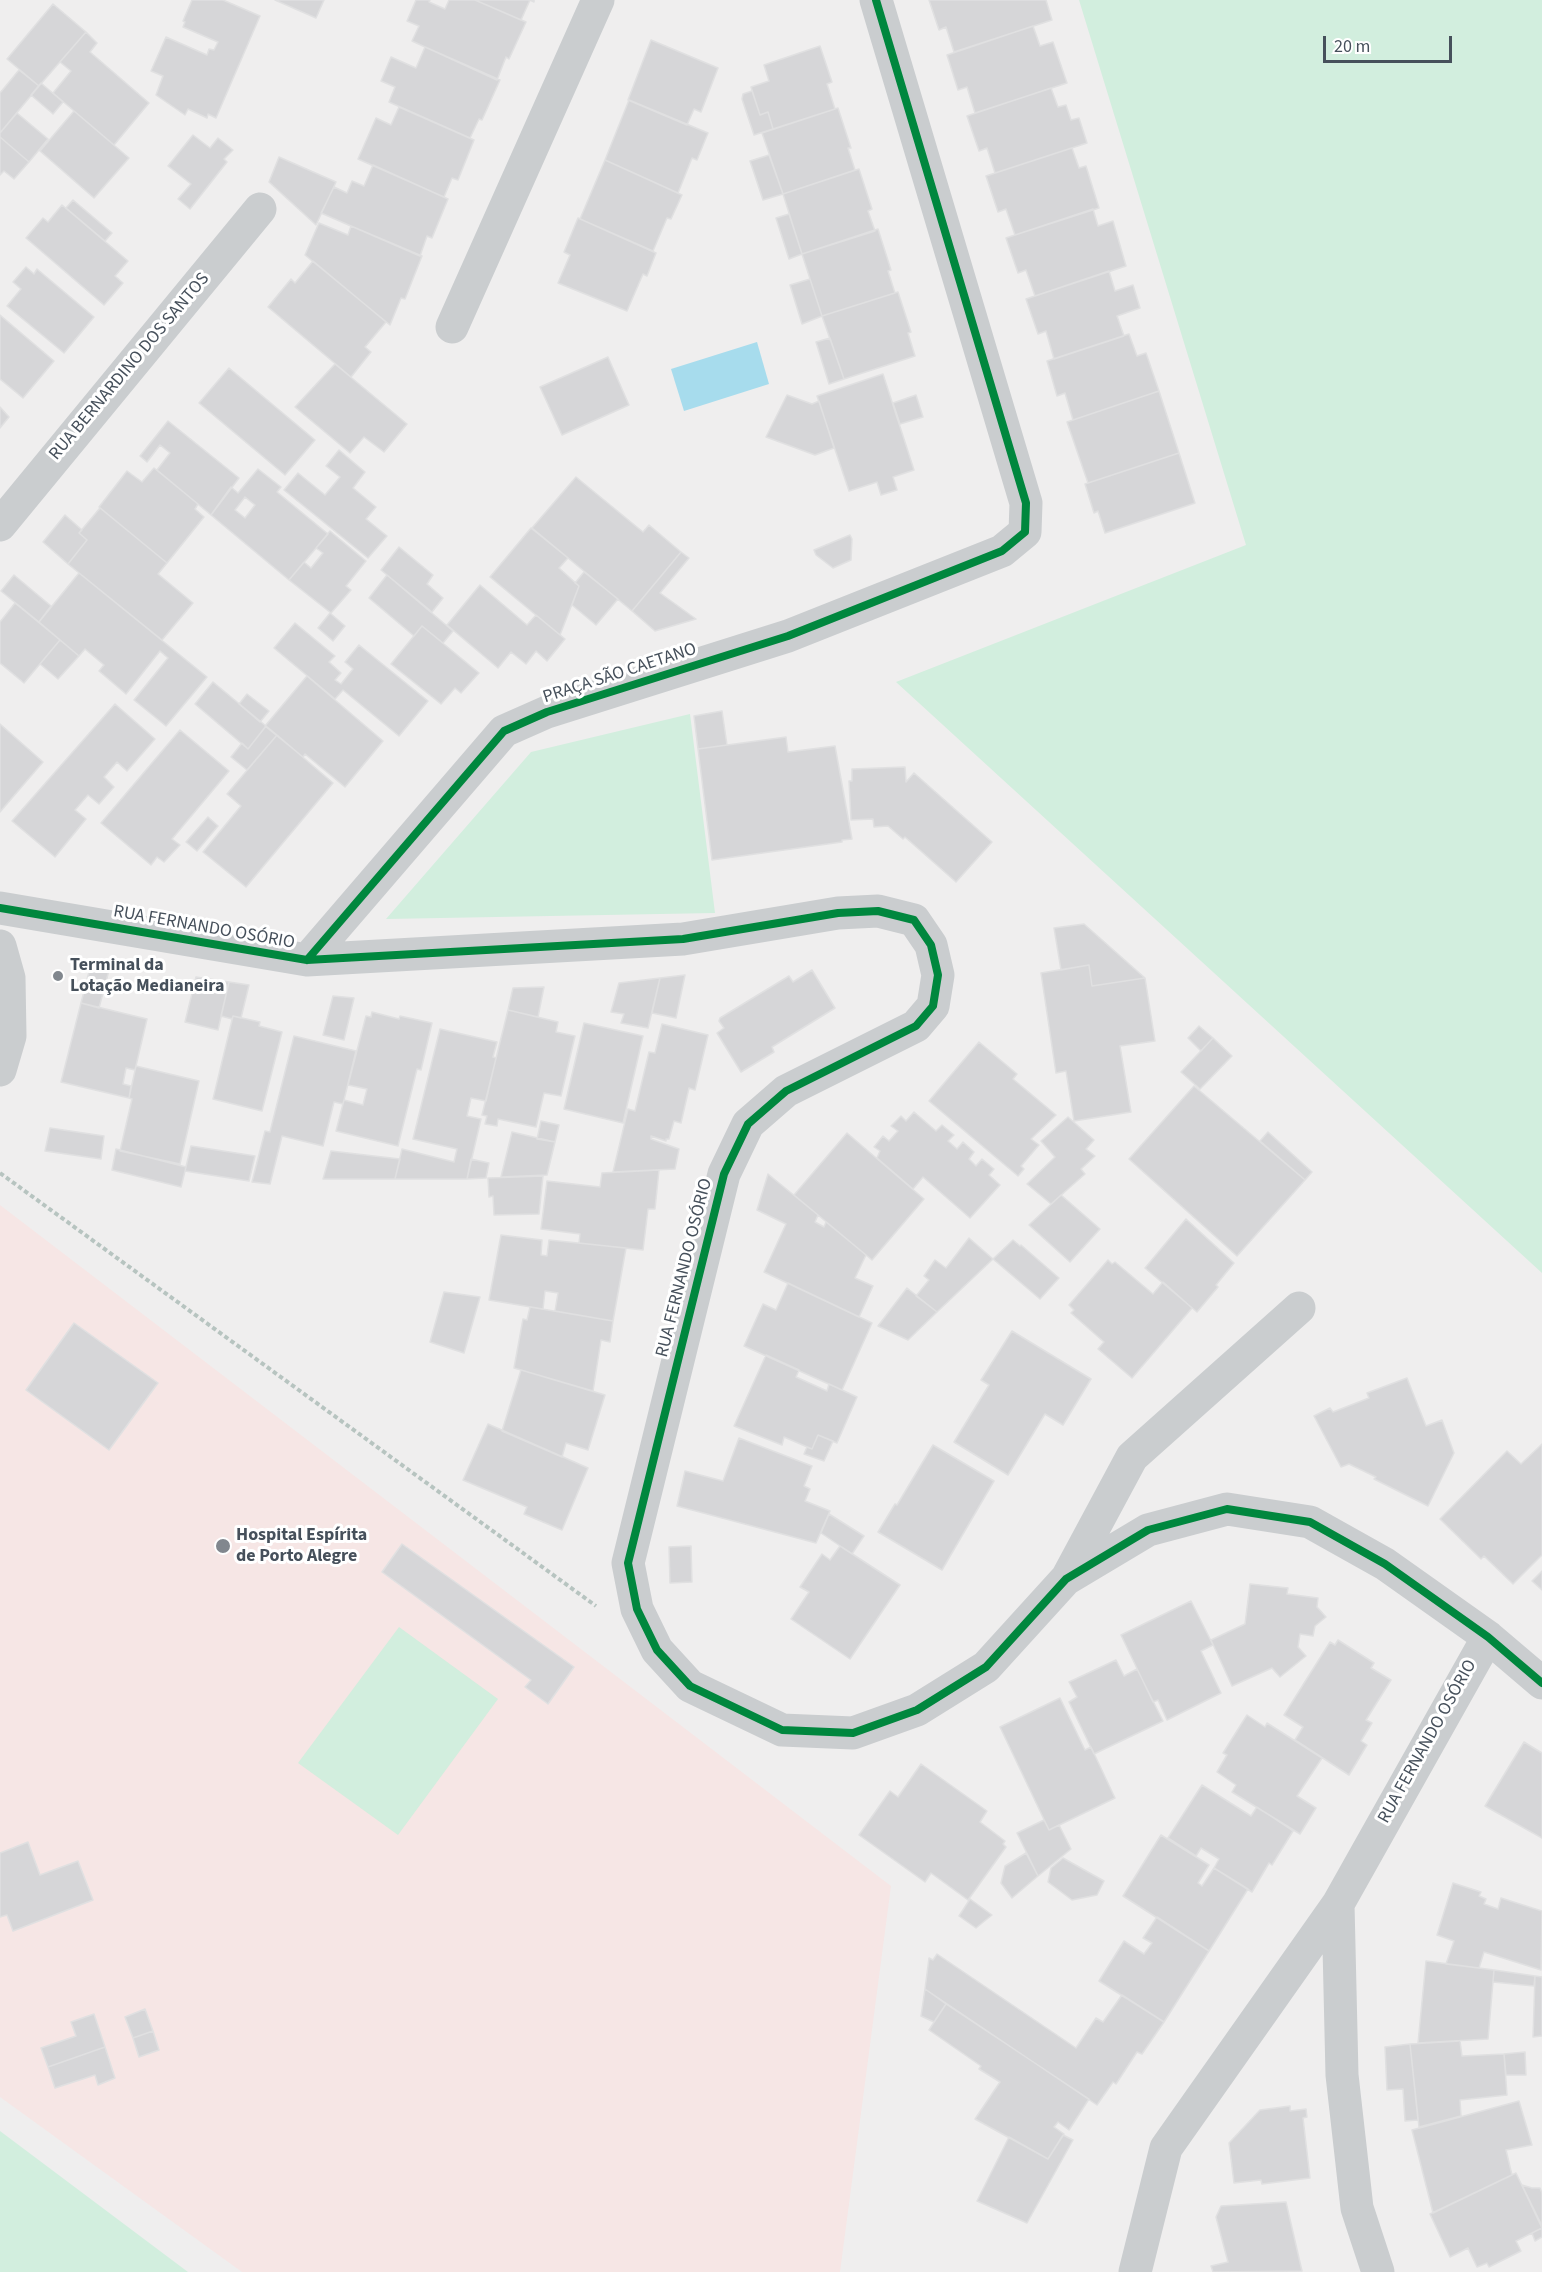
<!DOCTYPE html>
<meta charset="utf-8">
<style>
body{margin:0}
#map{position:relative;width:1542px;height:2272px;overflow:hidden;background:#efeeee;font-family:"Source Sans 3",sans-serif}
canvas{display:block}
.scale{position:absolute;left:1323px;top:36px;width:129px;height:27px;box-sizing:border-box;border:3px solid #46505b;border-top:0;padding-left:8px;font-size:18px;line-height:21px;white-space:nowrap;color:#46505b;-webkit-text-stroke:4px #fff;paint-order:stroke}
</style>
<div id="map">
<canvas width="1542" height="2272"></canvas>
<div class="scale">20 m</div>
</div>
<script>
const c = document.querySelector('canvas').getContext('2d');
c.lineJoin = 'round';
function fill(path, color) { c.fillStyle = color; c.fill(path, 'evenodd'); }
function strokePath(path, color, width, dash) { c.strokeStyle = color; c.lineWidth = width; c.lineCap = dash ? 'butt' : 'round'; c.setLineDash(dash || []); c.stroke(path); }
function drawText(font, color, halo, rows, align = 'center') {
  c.font = font + ' "Source Sans 3",sans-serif'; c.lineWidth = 6; c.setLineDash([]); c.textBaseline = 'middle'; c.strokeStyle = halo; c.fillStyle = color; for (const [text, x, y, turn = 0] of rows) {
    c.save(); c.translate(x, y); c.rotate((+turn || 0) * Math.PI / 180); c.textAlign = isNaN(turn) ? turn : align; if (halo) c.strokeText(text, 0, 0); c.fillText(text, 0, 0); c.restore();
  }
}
const medical = new Path2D(`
 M0 1205 891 1886 840 2272H242L0 2097Z`);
const green = new Path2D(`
 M1079 0H1542V1273L896 682 1246 545Z
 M690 714 715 913 386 919 531 752Z
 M399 1627 498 1699 398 1835 298 1763Z
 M0 2131 188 2272H0Z`);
const water = new Path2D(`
 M757 342 769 384 684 411 671 369Z`);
const building = new Path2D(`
 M192 0H223L260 16 216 118 208 114 207 118 188 109 185 115 156 95 163 76 151 71 166 37 207 55 209 49 214 50 218 42 183 27 185 22 183 21Z
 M275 0H324L316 18Z
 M416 0H430L429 2 445 9 449 0H475L526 22 509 59 506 57 497 80 412 41 419 26 407 21Z
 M475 0H534V2L530 0 521 20Z
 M929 0H1046L1052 20 954 52 946 27 939 30Z
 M53 4 86 32 39 86 7 59Z
 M1033 26 1040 46 1053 42 1067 83 975 113 967 87 958 90 947 55Z
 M86 32 97 43 90 52 149 103 114 145 53 93 71 71 60 62Z
 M651 40 718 68 701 112 694 109 687 125 628 100Z
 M820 46 832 82 827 84 835 109 773 129 768 112 760 115 751 87 769 81 764 65Z
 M425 47 500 80 482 120 479 119 470 138 389 102 395 87 381 81 391 57 416 68Z
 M19 70 39 86 0 133V93Z
 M41 83 63 102 53 114 31 95Z
 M1051 88 1058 107 1066 105 1071 120 1079 118 1087 143 995 173 987 148 979 151 967 116Z
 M752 91 760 115 768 112 773 129 754 135 742 99 743 94Z
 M629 100 708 133 697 160 692 158 678 193 605 160Z
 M399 107 474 140 458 180 452 178 444 197 358 159 376 118 391 125Z
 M838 108 851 148H848L855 170 783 194 762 133Z
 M74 111 129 158 94 198 40 151Z
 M17 113 48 139 29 162 0 137V133Z
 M193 135 210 148 218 138 233 150 224 159 227 162 190 209 178 199 191 184 168 166Z
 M0 137 29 162 14 179 4 171 0 175Z
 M1072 148 1079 168 1086 166 1099 208 1015 235 1006 209 998 212 986 176Z
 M769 155 783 194 763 200 750 161Z
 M279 157 336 182 316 225 269 182Z
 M605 160 682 195 671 219 667 218 653 251 580 219Z
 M373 165 448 199 432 238 427 236 420 256 321 213 334 187 347 193 352 181 364 186Z
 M859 169 872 209 868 211 875 231 802 254 783 194Z
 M73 200 112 233 105 241 66 208Z
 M62 205 128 261 115 276 123 283 104 305 26 238 43 218 48 222Z
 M1093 209 1098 226 1113 221 1126 266 1035 296 1026 270 1018 273 1006 238Z
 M789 214 802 254 789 259 776 218Z
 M578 218 656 253 647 276 643 274 627 311 558 283 570 255 564 252Z
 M319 223 348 235 351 226 422 256 405 299 401 298 390 325 305 255Z
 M878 229 891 270 888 271 895 293 822 316 802 254Z
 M313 261 386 322 365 347 371 352 351 377 268 307 291 279 295 283Z
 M26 267 34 274 37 269 94 317 64 353 7 306 21 289 13 282Z
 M1109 271 1115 291 1133 285 1140 308 1117 316 1124 336 1054 359 1046 331 1038 334 1026 299Z
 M810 279 822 316 802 324 790 285Z
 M898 292 911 332 908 333 915 356 844 379 822 316Z
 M0 315 54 361 23 398 0 379Z
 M1129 334 1137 356 1146 353 1159 391 1073 420 1065 393 1057 396 1047 361Z
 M830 338 844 379 829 384 816 342Z
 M608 357 629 405 562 435 540 387Z
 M335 364 407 424 384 452 364 437 350 453 295 407Z
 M229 368 315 440 285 475 199 403Z
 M883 374 914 470 893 477 897 490 881 495 877 482 849 491 817 396Z
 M1159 391 1179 453 1088 483 1067 422Z
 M787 395 812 404 819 401 834 448 815 455 766 437Z
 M916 395 923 417 900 424 893 403Z
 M0 407 9 417 0 428Z
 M168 421 239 478 211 515 157 470 170 453 160 445 147 462 140 456Z
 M339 450 365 472 353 488 376 507 366 519 387 536 368 558 284 490 298 473 325 495 340 477 326 466Z
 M1179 453 1195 503 1105 533 1098 511 1094 513 1085 484Z
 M154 468 198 504 195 509 204 517 167 563 99 507 127 471 142 482Z
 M258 469 281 487 277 492 328 534 289 580 211 515 231 487 238 493ZM245 497 255 505 245 518 235 510Z
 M576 477 643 532 649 525 681 552 632 611 532 528Z
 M100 508 167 563 158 574 193 603 162 640 68 564 87 540 79 533Z
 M65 515 82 530 79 533 87 540 68 564 43 542Z
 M531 528 568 558 559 568 579 586 560 635 490 577Z
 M330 531 366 561 346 586 351 590 331 613 289 580 304 562 311 568 323 553 316 548Z
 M850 535 852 539 851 560 833 568 816 555 814 550Z
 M399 547 433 575 427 584 443 598 432 612 381 570Z
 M681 552 689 558 660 593 696 619 655 631 632 611Z
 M584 572 618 599 596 625 572 605 579 586 575 583Z
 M79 573 207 677 166 726 134 700 168 658 160 651 126 694 99 671 104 665 85 649 79 656 39 622Z
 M14 575 51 606 39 622 1 591Z
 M387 575 453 631 443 643 422 626 414 636 369 598Z
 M480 585 527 625 536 615 565 639 547 661 536 651 526 664 511 652 498 668 447 625Z
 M15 603 60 640 24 683 0 663V622Z
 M330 613 345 626 333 641 318 628Z
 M295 623 335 656 329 662 341 673 335 680 341 684 353 669 345 662 359 645 428 701 399 736 343 690 335 699 274 648Z
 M422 626 479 673 461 693 455 688 441 704 391 664Z
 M60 640 79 656 58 679 40 664Z
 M307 676 383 741 345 787 305 754 303 757 265 726Z
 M213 682 266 726 248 749 195 704Z
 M247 694 269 711 260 722 239 704Z
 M115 704 155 739 127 771 117 762 104 777 114 787 99 804 88 795 75 810 86 819 55 857 12 821Z
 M722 711 727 745 698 749 694 716Z
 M0 724 43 762 0 812Z
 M266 726 277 735 247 770 231 757 242 743 248 749Z
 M180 730 229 771 172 839 180 845 164 862 157 857 151 865 101 823Z
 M277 735 333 783 246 887 203 852 241 806 227 794Z
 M786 737 788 752 835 746 852 839 842 840V842L712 860 698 749Z
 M905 767 906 782 914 773 992 842 956 882 905 837 903 839 888 826 874 827 873 819 851 820 849 781H852V769Z
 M208 817 218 826 197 851 186 842Z
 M1084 924 1145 978 1092 986 1089 965 1061 970 1054 928Z
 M92 960 111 963 99 1008 81 1003Z
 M1089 965 1092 986 1145 978 1155 1041 1120 1046 1131 1112 1074 1121 1066 1071 1056 1073 1041 973Z
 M812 970 835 1008 772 1047 774 1052 741 1072 717 1033 724 1028 719 1021 720 1018 789 976 793 982Z
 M685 975 676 1018 652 1013 660 978Z
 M196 977 229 982 218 1030 185 1022Z
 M660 978 648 1028 621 1023 624 1014 611 1012 619 983Z
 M229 982 249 985 241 1018 233 1016 232 1019 221 1016Z
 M544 987 538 1017 508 1010 513 988Z
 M333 996 354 998 344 1040 323 1035Z
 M81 1003 147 1019 135 1070 126 1068 123 1084 131 1086 129 1098 61 1082Z
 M508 1010 558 1022 556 1032 575 1036 561 1096 544 1093 536 1127 498 1119 497 1126 485 1124 487 1116 482 1115Z
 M372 1012 399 1019 400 1016 432 1023 421 1070 417 1069 398 1146 336 1131 344 1100 363 1105 367 1089 348 1085 366 1016 371 1017Z
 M233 1016 260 1022 259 1026 282 1032 262 1111 213 1099Z
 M584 1023 643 1036 623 1123 564 1109Z
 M662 1024 708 1035 695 1090 689 1088 681 1123 674 1121 669 1139H666V1141L651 1136V1139L679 1149 675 1169 613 1172 628 1109 635 1111 649 1052 655 1053Z
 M1199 1026 1213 1038 1201 1051 1188 1038Z
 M440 1029 497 1042 493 1057 496 1058 486 1101 471 1098 467 1116 481 1119 467 1179H395L402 1149 454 1162 457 1149 413 1139Z
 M294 1036 356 1051 344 1100 343 1104 334 1102 323 1146 282 1136 270 1184 252 1182 265 1131 270 1132Z
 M1213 1038 1232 1056 1200 1089 1181 1072Z
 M979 1042 1017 1074 1013 1079 1056 1115 1031 1139 1039 1145 1021 1166 1024 1169 1018 1176 929 1101Z
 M136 1066 199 1081 180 1164 120 1151 132 1099 129 1098Z
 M1194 1086 1305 1180 1237 1256 1129 1159Z
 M914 1112 936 1131 942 1125 954 1135 948 1141 957 1149 963 1142 974 1152 969 1159 976 1166 982 1159 994 1169 989 1175 1000 1185 970 1218 923 1177 913 1189 877 1158 880 1151 874 1147 883 1136 889 1141 898 1131 891 1126 901 1116 906 1121Z
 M1068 1117 1094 1140 1086 1149 1095 1156 1081 1169 1085 1174 1051 1204 1027 1184 1055 1157 1041 1141Z
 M541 1121 559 1125 555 1142 537 1139Z
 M50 1128 104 1136 101 1159 45 1151Z
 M512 1132 555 1142 547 1175 501 1177Z
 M1268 1132 1312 1172 1305 1180 1260 1141Z
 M847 1133 924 1199 872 1260 794 1195Z
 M191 1146 255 1156 249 1181 185 1171Z
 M116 1149 186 1167 181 1187 112 1170Z
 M331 1151 400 1159 395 1179H323Z
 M471 1159 489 1163 486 1178 467 1179Z
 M659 1170 655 1209H648L643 1250 579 1243 580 1234 541 1229 547 1181 600 1187 602 1173Z
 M768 1174 818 1215 815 1222 824 1227 826 1222 866 1255 855 1278 873 1286 859 1317 764 1272 786 1224 757 1210Z
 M543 1176 539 1214 494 1215 493 1196 489 1197 488 1178Z
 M1061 1195 1100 1229 1070 1262 1029 1225Z
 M1186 1219 1234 1263 1216 1285 1218 1287 1197 1312 1145 1268Z
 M501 1235 542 1240 541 1255 547 1256 549 1240 626 1248 613 1321 555 1311 558 1293 545 1291 543 1309 489 1300Z
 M969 1238 993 1259 937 1312 916 1296 929 1280 924 1276 935 1260 946 1268Z
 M1013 1240 1020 1246 1021 1245 1059 1278 1040 1299 993 1259Z
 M1108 1260 1112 1264 1115 1262 1153 1294 1163 1282 1192 1308 1132 1378 1098 1349 1104 1342 1071 1313 1074 1310 1069 1305Z
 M788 1283 872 1323 842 1390 744 1346 763 1304 776 1310Z
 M907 1288 937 1312 908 1340 878 1326Z
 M444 1292 480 1297 464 1353 430 1342Z
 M530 1307 613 1321 610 1342 601 1340 593 1391 514 1368 523 1319 527 1320Z
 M74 1323 158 1383 109 1450 26 1390Z
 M1012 1331 1091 1379 1063 1425 1045 1414 1008 1475 954 1442 989 1385 981 1380Z
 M766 1355 799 1370 796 1377 827 1391 829 1384 857 1397 837 1443 818 1435 812 1449 784 1437 782 1445 734 1426Z
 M521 1370 605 1395 588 1450 566 1443 562 1457 502 1431Z
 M1407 1378 1426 1426 1442 1420 1454 1453 1428 1506 1374 1479 1376 1477 1349 1464 1341 1467 1314 1416 1330 1408 1333 1412 1369 1398 1367 1393Z
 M488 1424 588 1468 562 1530 524 1514 527 1507 463 1480Z
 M818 1435 833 1441 824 1461 804 1454 807 1447 812 1449Z
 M739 1438 812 1466 804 1486 810 1489 805 1501 830 1511 816 1543 677 1506 685 1471 723 1481Z
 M1542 1444V1555L1513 1584 1484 1556 1481 1559 1440 1519 1507 1451 1521 1464Z
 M933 1445 994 1481 942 1570 878 1532 895 1504 897 1505Z
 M829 1514 864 1536 852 1554 821 1533Z
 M402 1544 574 1667 548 1704 525 1687 531 1680 382 1572Z
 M691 1546 692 1582 670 1583 669 1547Z
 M840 1546 900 1585 850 1659 791 1619 809 1592 800 1587 822 1554 830 1560Z
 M1542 1571V1590L1532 1581Z
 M1250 1584 1288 1588 1287 1594 1318 1598 1317 1607 1326 1617 1315 1626 1313 1636 1300 1634 1298 1647 1306 1656 1280 1677 1272 1668 1232 1686 1211 1640 1245 1624Z
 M1191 1601 1213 1645 1201 1651 1221 1693 1167 1720 1158 1700 1153 1702 1121 1635Z
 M1338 1640 1374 1663 1371 1668 1391 1680 1366 1720 1372 1723 1361 1741 1367 1745 1349 1775 1295 1740 1303 1727 1284 1715 1330 1642 1335 1645Z
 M1116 1660 1124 1676 1137 1669 1163 1721 1094 1754 1069 1702 1077 1697 1069 1682Z
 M1060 1698 1085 1750 1091 1747 1115 1798 1049 1830 1000 1727Z
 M1247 1715 1265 1727 1267 1723 1322 1758 1297 1796 1316 1808 1300 1834 1232 1792 1236 1785 1217 1772 1227 1755 1223 1753Z
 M1524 1742 1542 1753V1838L1485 1806Z
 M921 1764 987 1811 980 1822 1005 1841 1003 1844 1006 1847 968 1900 931 1873 925 1882 859 1835 890 1791 898 1797Z
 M1202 1785 1251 1816 1257 1807 1293 1831 1272 1865 1269 1863 1252 1892 1214 1868 1219 1859 1201 1848 1196 1856 1168 1838Z
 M1044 1820 1049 1830 1059 1825 1071 1849 1038 1876 1017 1833Z
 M1161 1835 1209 1865 1198 1883 1202 1886 1214 1868 1248 1889 1209 1951 1123 1896Z
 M28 1842 40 1875 78 1861 93 1900 13 1931 7 1915 0 1917V1853Z
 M1026 1853 1038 1876 1012 1898 1001 1883 1005 1866Z
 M1063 1858 1104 1881 1097 1895 1072 1900 1048 1882 1051 1868Z
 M1453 1883 1481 1892 1479 1896 1486 1899 1484 1904 1498 1909 1501 1898 1542 1911 1541 1970 1484 1952 1479 1968 1446 1964 1454 1941 1437 1935Z
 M970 1899 992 1915 976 1928 959 1916Z
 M1157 1917 1209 1951 1164 2022 1099 1981 1124 1941 1144 1954 1152 1943 1143 1938Z
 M937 1954 1076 2048 1096 2018 1103 2022 1122 1995 1164 2022 1142 2054 1137 2052 1116 2084 1113 2082 1097 2105 925 1989 929 1958 933 1960Z
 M1426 1961 1494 1970 1488 2039 1418 2043Z
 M1494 1970 1535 1976 1534 1986 1493 1982Z
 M1535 1976 1542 1977V2036L1533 2037Z
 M925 1989 946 2004 934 2022 921 2016Z
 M946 2004 1089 2099 1069 2130 1058 2122 1054 2127 1064 2134 1048 2159 975 2119 1000 2082 979 2069 981 2066 929 2030Z
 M145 2009 153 2031 133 2038 125 2017Z
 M94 2014 105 2047 48 2067 41 2048 76 2036 71 2022Z
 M153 2031 159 2050 139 2057 133 2038Z
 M1460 2041 1462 2056 1504 2054 1507 2095 1460 2100 1461 2116 1419 2127 1410 2044Z
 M1410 2044 1418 2120 1405 2121 1403 2089 1387 2090 1385 2047Z
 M105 2047 115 2078 98 2085 95 2075 55 2088 48 2067Z
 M1525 2052 1526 2075H1506L1504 2054Z
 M1519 2101 1532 2145 1506 2150 1512 2175 1433 2213 1412 2130Z
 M1290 2106V2111L1306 2109 1307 2117 1303 2118 1310 2178 1262 2184 1261 2180 1234 2183 1229 2143 1260 2110Z
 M1063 2135 1073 2140 1027 2223 977 2201 1009 2137 1048 2159Z
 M1516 2173 1542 2228 1516 2241 1521 2251 1489 2267 1487 2263 1477 2267 1468 2248 1450 2257 1430 2214Z
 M1522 2185 1532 2188H1540L1542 2193V2226Z
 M1286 2202 1302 2271 1213 2272 1211 2266 1228 2262 1216 2217 1221 2206Z
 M1542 2228V2237L1535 2241 1532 2233Z`);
const path = new Path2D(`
 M0 1173 596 1606`);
const minor = new Path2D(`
 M452 327 598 0
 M0 525 260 209
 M0 908 307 960 683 939 838 913 878 911 914 920 931 945 938 975 933 1006 916 1026 786 1091 748 1124 724 1174 628 1563 637 1609 657 1650 690 1686 782 1730 853 1733 917 1710 986 1667 1066 1579 1148 1530 1227 1509 1310 1522 1385 1564 1488 1637 1542 1683
 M0 946 9 978 10 1036 0 1070
 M307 960 504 731 547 712 788 636 1002 551 1025 532 1026 503 876 0
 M1067 1578 1132 1457 1299 1308
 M1135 2272 1166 2148 1338 1904
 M1378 2272 1357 2208 1342 2075 1338 1904 1488 1637`);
const cycleway = new Path2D(`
 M0 908 307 960 683 939 838 913 878 911 914 920 931 945 938 975 933 1006 916 1026 786 1091 748 1124 724 1174 628 1563 637 1609 657 1650 690 1686 782 1730 853 1733 917 1710 986 1667 1066 1579 1148 1530 1227 1509 1310 1522 1385 1564 1488 1637 1542 1683
 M307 960 504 731 547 712 788 636 1002 551 1025 532 1026 503 876 0`);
const markers = [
 [58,976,6,"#81878e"],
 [223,1546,8,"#81878e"]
];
const streetNames = [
 ["RUA BERNARDINO DOS SANTOS",130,367,-50],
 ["PRAÇA SÃO CAETANO",620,674,-18],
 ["RUA FERNANDO OSÓRIO",204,928,10],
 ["RUA FERNANDO OSÓRIO",685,1268,-76],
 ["RUA FERNANDO OSÓRIO",1428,1742,-61]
];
const poiNames = [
 ["Terminal da",70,966],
 ["Lotação Medianeira",70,987],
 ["Hospital Espírita",236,1536],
 ["de Porto Alegre",236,1557]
];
fill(medical, '#f6e6e5');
fill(green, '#d2eede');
fill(water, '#a7dced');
fill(building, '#d6d6d8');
strokePath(building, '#e0e0e1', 1.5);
strokePath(path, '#b7c4c0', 4, [4.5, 3]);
strokePath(minor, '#cacdcf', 33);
strokePath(cycleway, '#00873e', 8);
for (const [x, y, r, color] of markers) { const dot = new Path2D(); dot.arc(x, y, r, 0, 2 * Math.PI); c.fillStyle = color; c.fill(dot); strokePath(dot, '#fff', 2); }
drawText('18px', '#46505b', '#fff', streetNames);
drawText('bold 18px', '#46505b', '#fff', poiNames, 'left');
</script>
